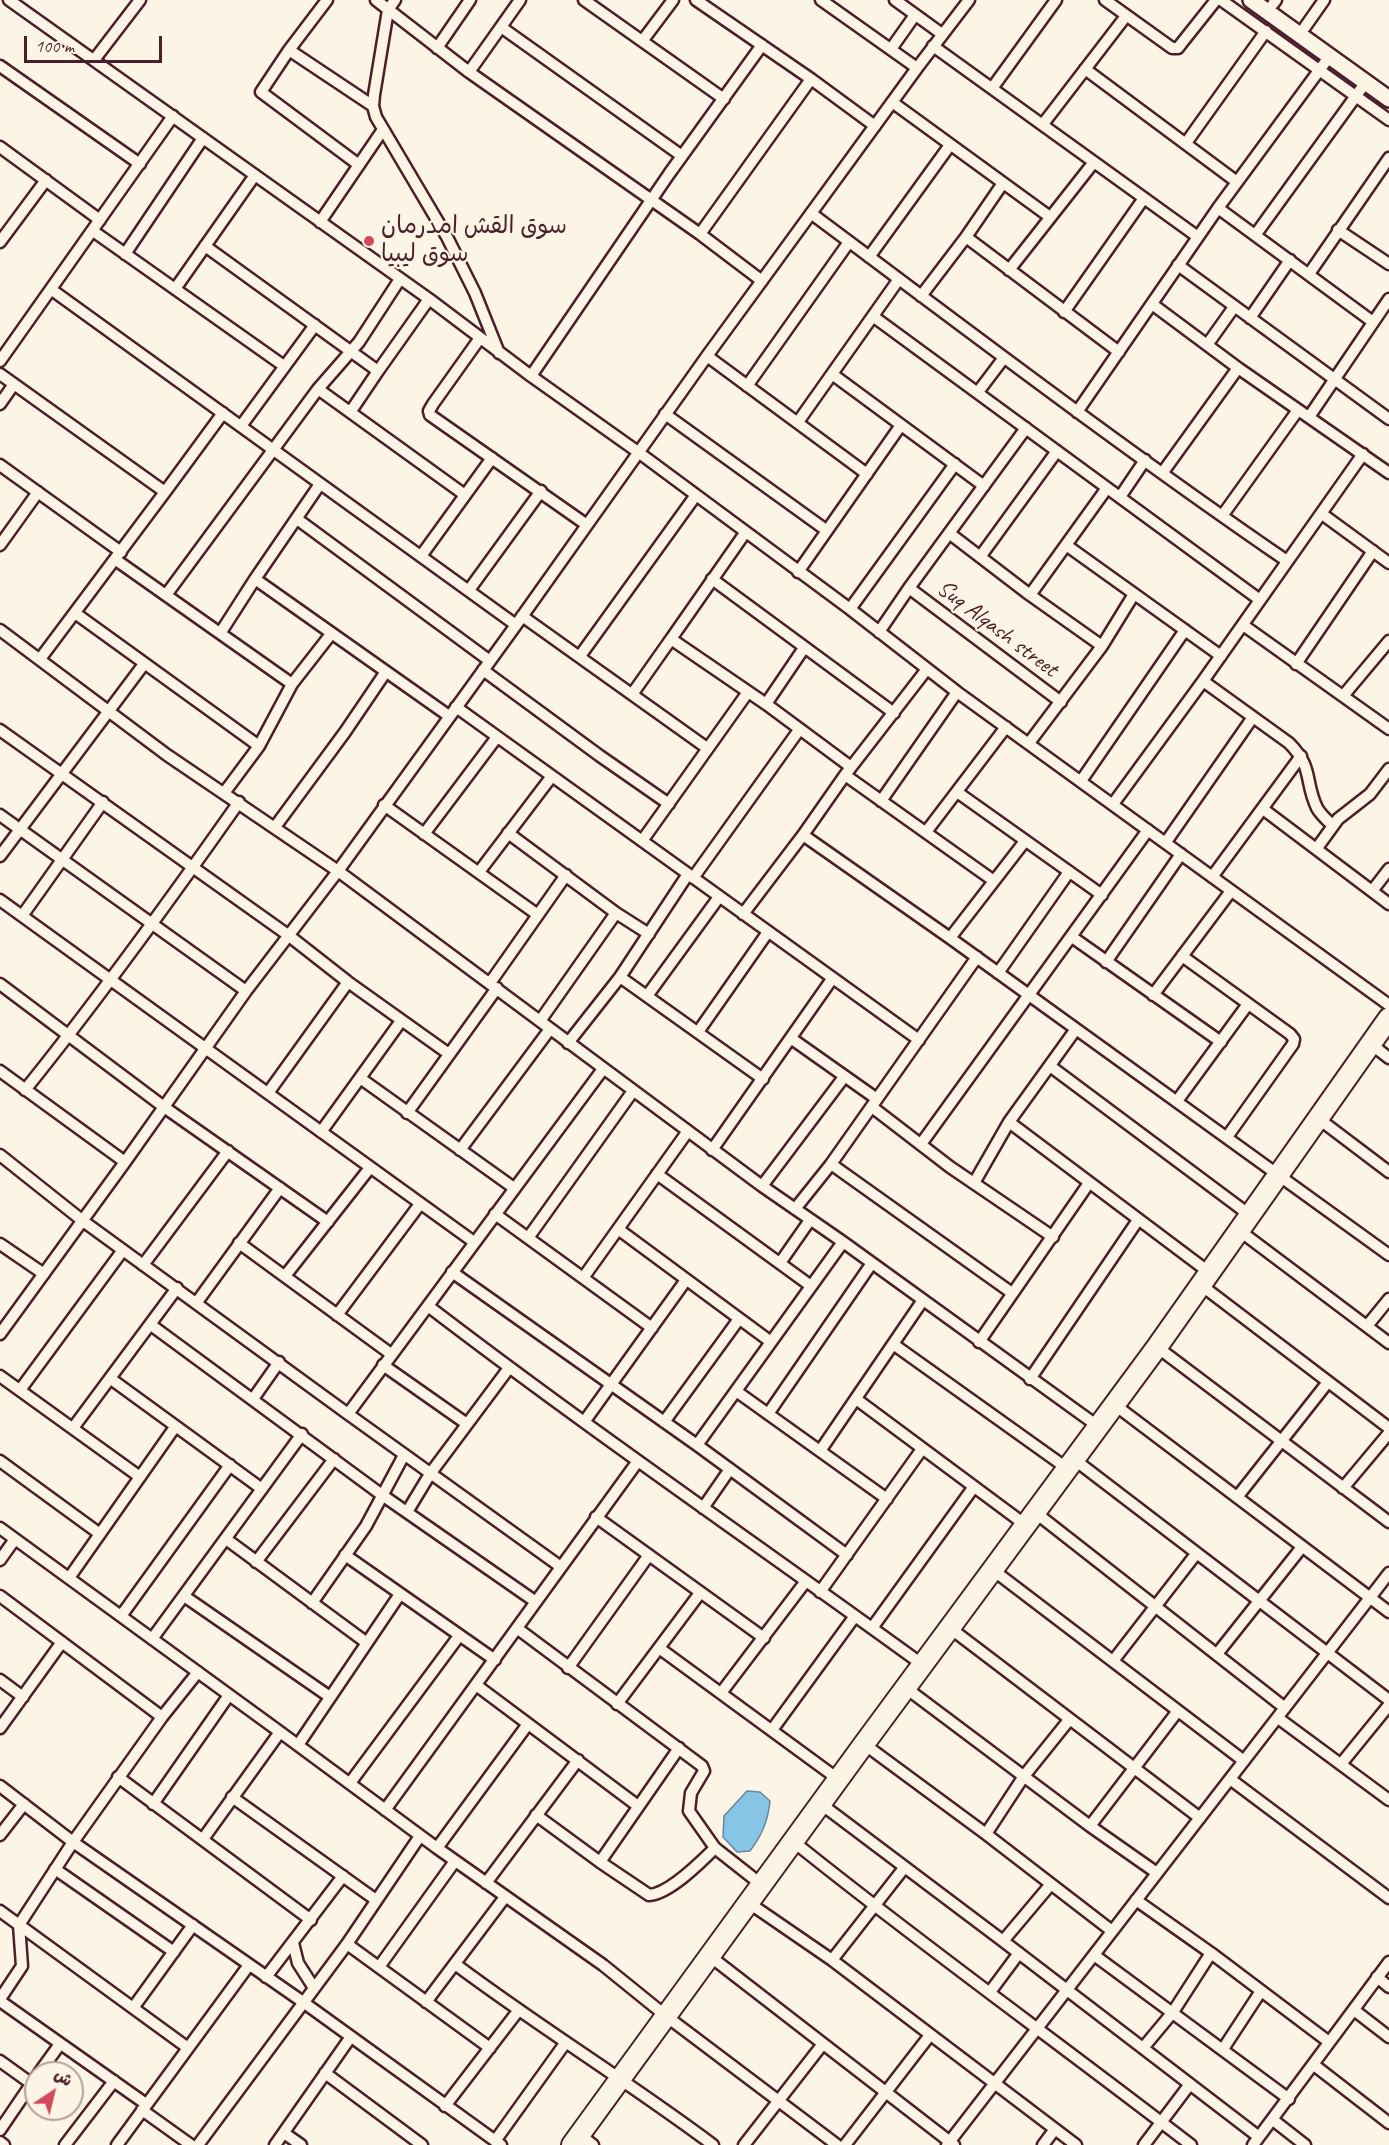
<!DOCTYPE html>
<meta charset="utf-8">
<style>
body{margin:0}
#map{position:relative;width:1389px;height:2145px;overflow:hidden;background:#fcf5e5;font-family:Caveat,"Playpen Sans Arabic",sans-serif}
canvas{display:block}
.north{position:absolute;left:24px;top:2061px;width:60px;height:60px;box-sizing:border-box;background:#fcf5e5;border:2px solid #b59f9b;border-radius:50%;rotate:35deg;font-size:16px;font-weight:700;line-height:24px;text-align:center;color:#4a1f2b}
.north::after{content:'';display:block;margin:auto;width:21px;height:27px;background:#d1495b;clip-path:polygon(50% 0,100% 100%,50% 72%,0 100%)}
.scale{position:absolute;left:24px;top:36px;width:138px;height:27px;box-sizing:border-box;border:3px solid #4a1f2b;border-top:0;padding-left:8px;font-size:18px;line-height:21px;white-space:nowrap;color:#4a1f2b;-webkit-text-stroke:4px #fcf5e5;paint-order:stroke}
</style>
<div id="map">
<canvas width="1389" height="2145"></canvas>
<div class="north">ش</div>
<div class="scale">100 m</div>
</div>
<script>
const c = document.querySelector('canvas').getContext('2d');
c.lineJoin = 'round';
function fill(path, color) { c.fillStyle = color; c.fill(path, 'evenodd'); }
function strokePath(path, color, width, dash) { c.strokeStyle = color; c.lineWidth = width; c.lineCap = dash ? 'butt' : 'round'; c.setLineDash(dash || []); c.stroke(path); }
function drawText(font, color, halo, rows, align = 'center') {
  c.font = font + ' Caveat,"Playpen Sans Arabic",sans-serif'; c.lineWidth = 4.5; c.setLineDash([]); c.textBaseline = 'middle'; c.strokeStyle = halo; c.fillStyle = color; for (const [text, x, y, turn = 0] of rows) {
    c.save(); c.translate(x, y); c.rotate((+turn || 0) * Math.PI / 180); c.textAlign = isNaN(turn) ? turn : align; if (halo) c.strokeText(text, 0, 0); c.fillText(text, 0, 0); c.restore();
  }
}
const water = new Path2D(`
 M747 1791 760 1792 770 1801C768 1821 762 1835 750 1851L737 1852 723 1837 724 1816Z`);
const street = new Path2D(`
 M9 0 429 299 531 376 638 452 850 609 957 692 1389 1005
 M327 0 289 50 261 92 359 165
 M376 0 469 72 700 234 762 281
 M395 0 388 10 374 95 373 106 376 117 447 237 475 293 499 353
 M584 0 724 99
 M696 0 811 79 875 126
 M821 0 917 68
 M895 0 942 34
 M1105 0 1172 48H1178L1181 44 1216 0
 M1221 0 1389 120
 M1273 4 1276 0
 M501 27 682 156
 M1305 27 1324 0
 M643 40 673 0
 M933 46 1198 237
 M437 48 470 0
 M891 49 915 15
 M289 50 373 106
 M94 60 140 0
 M0 66 140 164
 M1085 69 1237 182
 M469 72 520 0
 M993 87 1056 0
 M892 102 1050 217
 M1043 124 1126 16
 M1186 143 1266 31
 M0 147 100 220
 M1218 208 1373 322
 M812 214C969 331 1125 450 1287 561
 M320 222 382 131
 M1338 230 1389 264
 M93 231 284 366
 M700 234 811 79
 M1256 234 1366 82
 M966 237 1119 352
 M0 242 46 180
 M205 246 378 371 351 411
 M125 254 203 138
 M869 257 950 145
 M1178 265 1389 419
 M1009 270 1094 162
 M1309 274 1389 158
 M175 289 255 175
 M52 290 516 625
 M921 296 966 237 1003 183
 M1152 304 1238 368 1389 473
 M1064 312 1144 198
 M874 317 1260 600
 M1250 318 1290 260
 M480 338 433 404 429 411 430 415 587 525
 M1207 345 1234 307
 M707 356 867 474
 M0 361 173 116
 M378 371 429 299
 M0 374 165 492 40 659
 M832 374 984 486
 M531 376 669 174 762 45
 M747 386 849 242
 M318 389 465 495
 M978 392 1003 359
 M0 404 14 384
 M1077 412 1218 208 1329 57
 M665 414 826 530
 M1309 417 1389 299
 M798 422 899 279
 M241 426 315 325
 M0 465 121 552
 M1163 472 1238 368
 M165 492 223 413
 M1120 497 1145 460
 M1322 514 1389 563
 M1222 516 1298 410
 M297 519 490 661
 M745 533 671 639 766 704 851 767
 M949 533 1030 595 1102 646
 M0 545 38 492
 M1066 545 1221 656
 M421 556 492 458
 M980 557 1057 451
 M116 560 292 684
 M798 572 901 425
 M255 579 449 716
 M712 579 894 713
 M909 588 1061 702
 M469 590 541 491
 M166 595 318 389 359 342 400 279
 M1030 595 1107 488
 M850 609 955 464
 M75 613 259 746
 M522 616 707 748
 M1243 625 1389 729
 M0 630 167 755 338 871 762 1186 843 1242 1099 1427
 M221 632 255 579 320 484
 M879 632 909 588 1026 428
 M580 656 696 495
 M1296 664 1373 551
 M483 670 600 756 669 804
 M1203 681 1289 743C1314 768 1304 781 1317 808 1321 815 1327 820 1333 826
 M633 693 671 639
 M1343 696 1389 641
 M766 704 804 648
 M456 707 919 1040
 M0 730 288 935 348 982 449 1054
 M1029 743 1102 646 1134 594
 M845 775 994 881
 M1081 781 1185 630
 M957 792 1102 895
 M224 793 259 746 292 684 331 634
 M881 801 957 692
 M1113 804 1203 681 1363 454
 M384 805 538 915
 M1263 809 1389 904
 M0 815 246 991
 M275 827 345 732 385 673
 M926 832 1006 727
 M508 833 616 913 649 934
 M424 834 497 737
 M803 835 950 938 1389 1255
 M642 841 748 692
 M1166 842 1253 717
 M1317 848 1338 819 1370 794 1389 769
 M0 856 144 664
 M479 872 552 776
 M1212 877 1301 756
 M693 878 799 730
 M1372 891 1389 869
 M0 900 474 1242
 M743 914 803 835 845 775 927 669
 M22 916 103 802
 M1072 937 1221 1042
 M950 938 1025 841
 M1182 956 1290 1034 1294 1039 1293 1044 1227 1137
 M1106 962 1181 854
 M998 973 1069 872
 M620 977 763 1079
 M490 983 566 875
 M0 984 164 1107 328 1222
 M1153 995 1231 891
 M647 996 719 897
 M540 1021 616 913
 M698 1032 768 932
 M792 1039 877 1099
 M568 1043 620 977 688 874
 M1371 1044 1389 1058
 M1050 1066 1251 1216
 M0 1071 125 1162
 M360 1078 514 1188
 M25 1090C100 997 170 900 239 802
 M268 1093 348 982
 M1177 1101 1248 1004
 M872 1107 950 1167 1053 1237
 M407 1113 497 988
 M1319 1119 1389 1172
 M1009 1122 1210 1273
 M321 1132 401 1021
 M921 1144 1148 830
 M460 1150 550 1029
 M712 1150 832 979
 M0 1155 83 1221 348 1414 603 1069
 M831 1164 1012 1293
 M657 1174 811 1286
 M974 1183 1009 1122 1076 1029
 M762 1186 844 1077
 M795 1209 831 1164 977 957
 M495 1214 652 1328
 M618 1229 771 1342
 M1240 1231 1389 1343
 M528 1238 633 1091
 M239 1243 391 1354
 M0 1244 44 1274
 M780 1263 810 1220
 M143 1265 228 1151
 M452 1272 697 1445 847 1555
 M285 1276 369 1169
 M583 1278 688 1131
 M1201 1285 1389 1428
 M197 1302 280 1188
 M428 1306C590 1430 758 1545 923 1665
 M337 1315 420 1204
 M151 1325 382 1495 536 1602
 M1367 1326 1389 1299
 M0 1334 125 1162 246 991 338 871 516 625 707 356 917 68 969 0
 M979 1342 1089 1183
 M893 1344 1068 1469
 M1157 1347 1389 1522
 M383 1365 467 1424
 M0 1376 140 1477
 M111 1379 262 1489
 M1030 1379 1138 1220
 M20 1390 123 1250
 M736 1391 887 1499
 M253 1399 279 1362
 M856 1399 1027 1526
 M1115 1405 1389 1612
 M348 1414 561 1567
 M768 1414 872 1263
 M584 1422 686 1280
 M664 1422 739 1319
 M73 1428 177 1288
 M697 1445 843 1242
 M820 1451 923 1300
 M1075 1460 1389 1700
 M0 1461 100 1534
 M1343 1488 1389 1433
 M1238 1496 1328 1382
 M703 1508 730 1469
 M407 1512 430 1474 509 1368
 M1036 1513 1285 1708
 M596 1517 764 1638
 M0 1528 280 1732 437 1848 603 1965 666 2016 837 2145
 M226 1539 367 1643
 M345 1555 495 1660
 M0 1560 15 1539
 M256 1562 334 1459
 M993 1570 1244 1761
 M69 1578 175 1427
 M820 1592 922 1449
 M0 1596 162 1717
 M184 1596 330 1697
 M312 1603 366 1526 404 1455
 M121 1616 230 1465
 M872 1628 973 1488
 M950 1628 1200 1818
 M518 1629 702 1766 704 1771 691 1793 689 1811 715 1848C701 1862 669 1894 649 1895L600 1862 536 1815
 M152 1639 302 1434
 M659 1648 838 1779
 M1217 1654 1302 1547
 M1113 1661 1196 1554
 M568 1668 649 1555
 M0 1680 23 1697
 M476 1685 638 1806
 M906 1688 1090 1826 1157 1873
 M721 1693 806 1581
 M617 1704 700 1593
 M1278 1718 1389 1800
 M0 1728 62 1642
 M772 1730 855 1616
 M864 1744 986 1834 1112 1931
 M298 1745 400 1594
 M1341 1764 1389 1705
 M118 1777 311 1920
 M1230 1779 1389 1898
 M350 1783 459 1636
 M0 1786 73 1842 303 2002 501 2145
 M232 1797 376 1900
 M153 1804 229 1695
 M821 1804 1003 1941 1259 2137
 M385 1810 638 1461
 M1090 1826 1177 1712
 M986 1834 1024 1776 1069 1720
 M0 1835 24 1804
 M203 1839 280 1732
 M794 1842C923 1946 1059 2043 1191 2145
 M437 1848 528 1724
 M715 1848 762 1885
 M600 1862 679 1748
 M55 1869 174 1952
 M486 1883 578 1760
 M1136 1900 1211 1953 1329 2042
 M749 1903 832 1960 1076 2145
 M0 1911 188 2048
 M1003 1941 1051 1884
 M293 1943 298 1963 314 1988
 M347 1944 490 2048
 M1094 1955 1289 2099
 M711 1957 954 2145
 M832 1960 904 1868
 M455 1964C539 2027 629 2082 713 2145
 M379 1967 455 1861
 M266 1977 343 1876
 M1377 1977 1389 1987
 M990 1992 1019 1953
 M0 1999 22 1966 19 1925 73 1842 162 1717 198 1672
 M0 2001 146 2104
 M426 2002 505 1897
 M133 2008 193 1925
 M1354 2010 1389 2037
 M1143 2048 1173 2012 1211 1953
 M1223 2049 1261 1991
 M0 2061 32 2084
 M1314 2065 1389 2123
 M39 2073 60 2044
 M325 2073 422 2145
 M445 2106 518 2011
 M142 2110 191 2145
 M1273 2120 1305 2145
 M0 2130 36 2077
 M284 2133 301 2145
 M580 2135 593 2145
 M495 2141 566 2042
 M0 2142 4 2145
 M65 2145 114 2081
 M117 2145 249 1965
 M198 2145 347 1944 420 1836
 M275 2145 350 2038
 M744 2145 822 2045
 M845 2145 930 2035
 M947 2145 1389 1573
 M1043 2145 1055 2129
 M1144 2145 1190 2084
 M1253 2145 1389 1962`);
const secondary = new Path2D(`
 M1251 0 1389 99`);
const highway = new Path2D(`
 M572 2145 864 1744 1157 1347 1389 1018`);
const markers = [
 [369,241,6,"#d1495b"]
];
const poiNames = [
 ["سوق القش امدرمان",381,227],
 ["سوق ليبيا",381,255]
];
const streetNames = [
 ["Suq Alqash street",997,629,37]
];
fill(water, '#86c5e6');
strokePath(water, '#6e839b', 1.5);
strokePath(street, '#4a1f2b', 15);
strokePath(secondary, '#4a1f2b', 20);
strokePath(highway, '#4a1f2b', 24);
strokePath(street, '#fcf5e5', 10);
strokePath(secondary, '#fcf5e5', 15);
strokePath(highway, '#fcf5e5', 20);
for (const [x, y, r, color] of markers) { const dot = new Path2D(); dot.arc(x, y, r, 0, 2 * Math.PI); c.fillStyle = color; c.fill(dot); strokePath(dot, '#fcf5e5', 2); }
drawText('24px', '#4a1f2b', '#fcf5e5', poiNames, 'left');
drawText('24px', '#4a1f2b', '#fcf5e5', streetNames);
</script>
